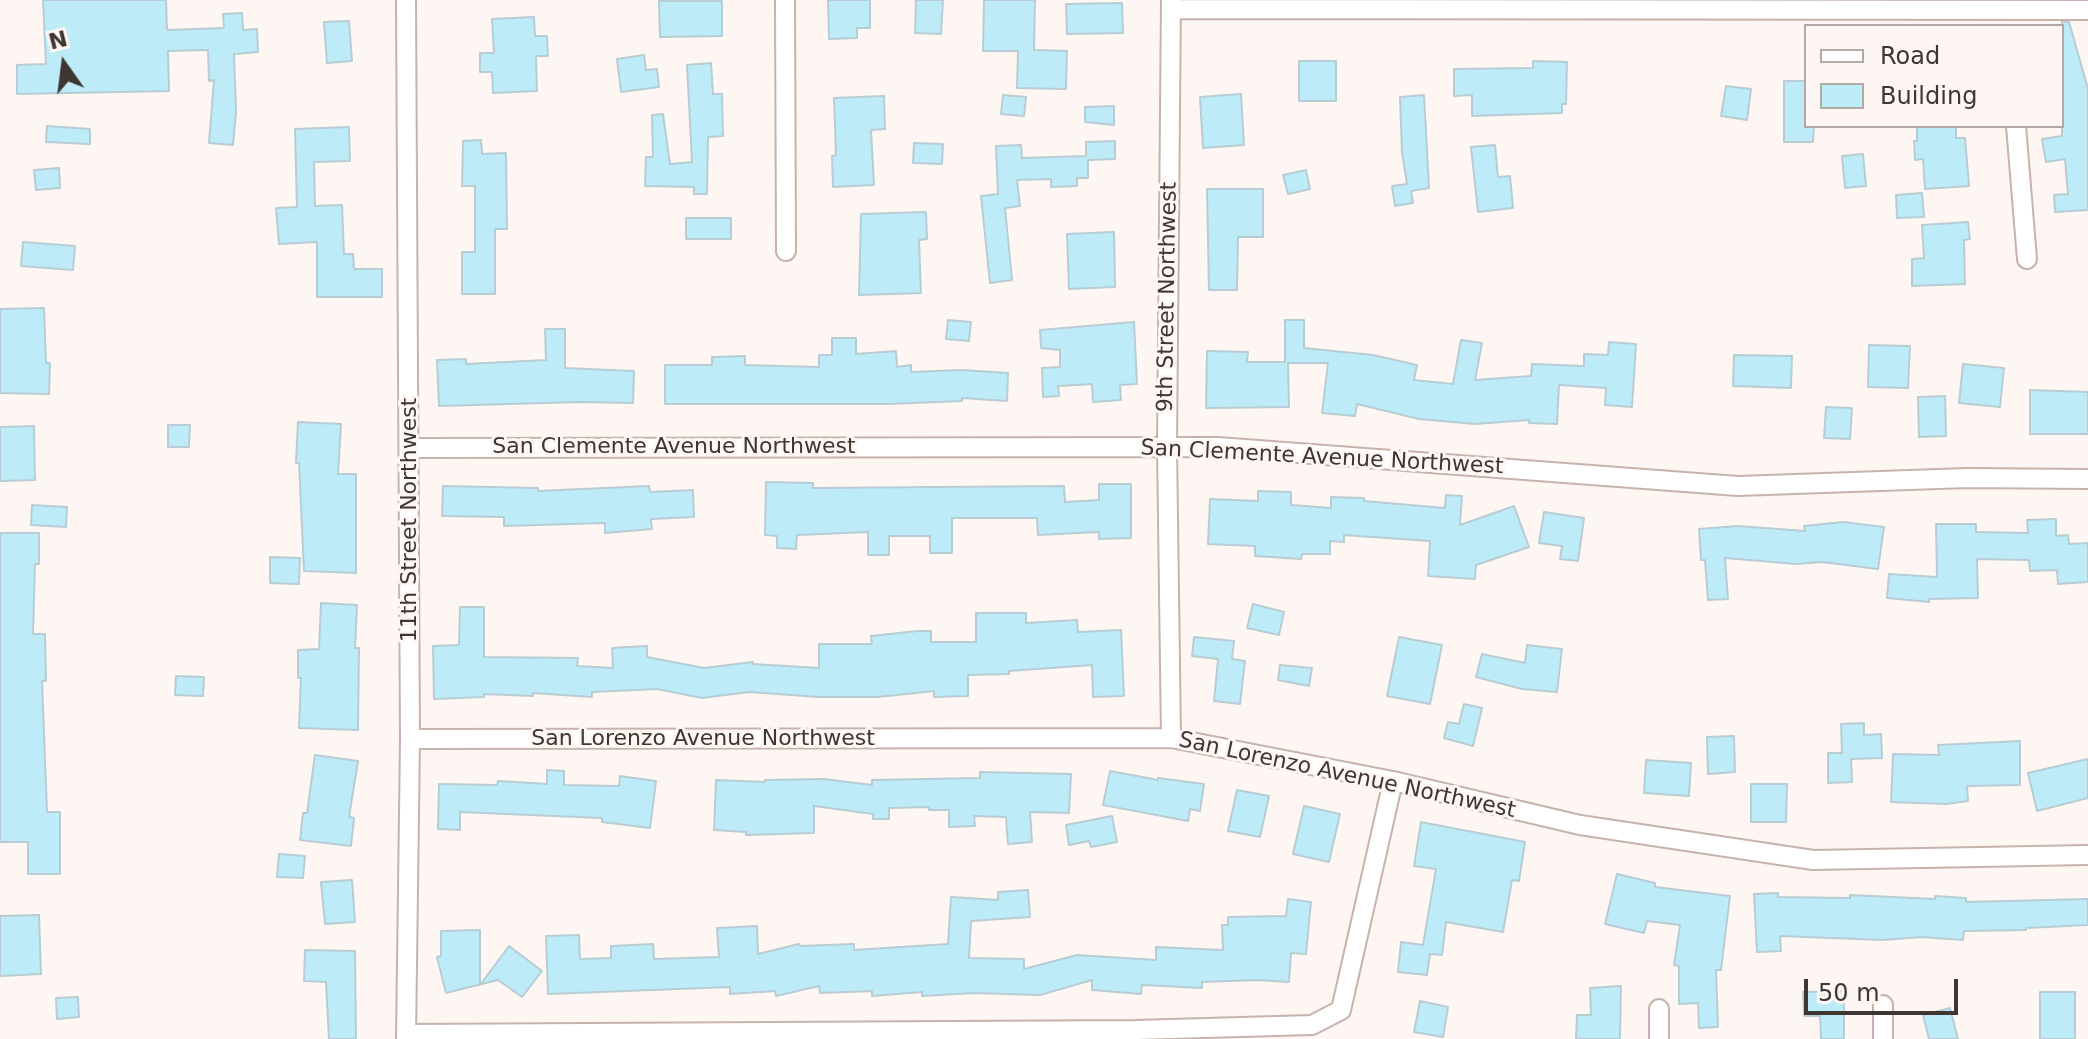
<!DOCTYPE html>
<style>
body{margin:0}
#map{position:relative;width:2088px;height:1039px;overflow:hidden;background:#fef6f3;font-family:"DejaVu Sans",sans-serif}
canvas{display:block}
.legend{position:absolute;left:1804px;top:24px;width:260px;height:104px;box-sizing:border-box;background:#fef6f3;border:2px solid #b1a9a6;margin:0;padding:10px 14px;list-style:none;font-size:24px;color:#3d3633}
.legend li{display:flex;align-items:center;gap:16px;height:40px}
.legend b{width:40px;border:2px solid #b1a9a6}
.north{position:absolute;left:24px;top:24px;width:80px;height:80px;-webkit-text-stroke:6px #fef6f3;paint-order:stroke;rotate:346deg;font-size:22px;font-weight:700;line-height:32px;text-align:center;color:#3d3633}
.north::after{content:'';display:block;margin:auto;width:28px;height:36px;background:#3d3633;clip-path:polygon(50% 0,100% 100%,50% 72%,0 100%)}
.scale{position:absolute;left:1804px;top:979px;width:154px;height:36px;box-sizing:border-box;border:4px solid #3d3633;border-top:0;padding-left:10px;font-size:24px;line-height:28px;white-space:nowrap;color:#3d3633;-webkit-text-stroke:6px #fef6f3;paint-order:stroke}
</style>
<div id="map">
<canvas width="2088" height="1039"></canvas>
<ul class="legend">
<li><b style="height:10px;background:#fff"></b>Road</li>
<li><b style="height:22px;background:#bdecf8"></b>Building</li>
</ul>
<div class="north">N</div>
<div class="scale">50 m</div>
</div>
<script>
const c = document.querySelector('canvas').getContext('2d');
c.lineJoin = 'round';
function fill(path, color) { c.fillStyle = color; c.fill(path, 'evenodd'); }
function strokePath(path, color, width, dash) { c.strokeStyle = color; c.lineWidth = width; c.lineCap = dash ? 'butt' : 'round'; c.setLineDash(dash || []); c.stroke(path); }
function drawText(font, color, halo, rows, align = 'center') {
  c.font = font + ' "DejaVu Sans",sans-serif'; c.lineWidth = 6; c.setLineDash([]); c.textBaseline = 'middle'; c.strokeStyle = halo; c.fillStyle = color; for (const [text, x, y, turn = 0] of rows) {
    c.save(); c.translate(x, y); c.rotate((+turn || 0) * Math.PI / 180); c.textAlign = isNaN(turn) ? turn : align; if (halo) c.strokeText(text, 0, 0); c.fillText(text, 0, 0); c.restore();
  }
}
const building = new Path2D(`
 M43 0H166L167 30 224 28 223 14 242 13 243 30 257 29 258 52 234 54 236 111 233 145 209 143 214 80 209 81 208 50 168 51 169 91 17 94V65L46 64Z
 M828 0H870V28H857V38L829 39Z
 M916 0H943L941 34 915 33Z
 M984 0H1035L1034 50 1067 51 1066 89 1017 88 1018 51H983Z
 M659 1H722V36L660 37Z
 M1122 3 1123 33 1067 34 1066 4Z
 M534 17 535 36H547L548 56H536L537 91 493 93 492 72H480V53H494L492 19Z
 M349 21 352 61 327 63 324 22Z
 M2062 22H2069L2088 89V210L2055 212 2054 195 2068 194 2065 159 2046 162 2042 139 2062 136Z
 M644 55 646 70 657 69 659 87 621 92 617 59Z
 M1299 61H1336V101H1299Z
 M1533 61 1567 62 1566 104H1562V113L1472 116V95L1454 96V69L1533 68Z
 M711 63 713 94H722L723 136 708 137 707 194H694V187L645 186 646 157H653L652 115 663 114 670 164 692 162 687 65Z
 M1784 81H1806V126H1814L1813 142H1784Z
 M1726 86 1751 89 1747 120 1721 116Z
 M1241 94 1244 145 1203 148 1200 97Z
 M1003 95 1026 97 1024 116 1001 114Z
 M1424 95 1429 188 1411 191 1413 203 1395 206 1392 186 1407 184 1402 152 1400 97Z
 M884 96 885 129 871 130 874 185 833 187 832 156 836 155 834 98Z
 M1114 106V125L1085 122V107Z
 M47 126 90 129V144L46 142Z
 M1917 126H1956V138H1965L1969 186 1925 189 1923 159 1915 160 1914 141H1917Z
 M349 127 350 161 314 162 315 206 342 205 344 254H353L354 269H382V297H317V242L279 244 276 208 297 207 295 129Z
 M481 140 482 154 506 153 507 229H495V294H462V252H475V186H462L463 141Z
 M1115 141V159L1088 160V178H1077V186L1051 187V179L1017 180 1020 206 1005 208 1012 280 990 283 981 196 998 194 996 146 1021 145 1022 158 1086 156V142Z
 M914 143 943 144 942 164 913 163Z
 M1495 145 1498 177 1510 176 1513 208 1478 212 1471 147Z
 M1863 154 1866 186 1845 188 1842 156Z
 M59 168 60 188 36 190 34 170Z
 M1306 170 1310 189 1288 194 1283 175Z
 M1207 189H1263V237H1238L1237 290H1209Z
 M1922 193 1924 217 1897 218 1896 195Z
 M926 212 927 239 919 240 921 293 859 295 861 214Z
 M686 218H731V239H686Z
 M1968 222 1970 239 1964 240 1965 284 1912 286V259L1924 258 1922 225Z
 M1114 232 1115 287 1069 289 1067 234Z
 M23 242 75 246 73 270 21 266Z
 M44 308 46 363H50L49 394 0 393V309Z
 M948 320 971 322 969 341 946 339Z
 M1285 320H1304V348L1373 355 1417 365 1414 380 1453 384 1461 340 1482 343 1475 380 1531 376 1532 364 1584 366V354L1608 355 1609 342 1636 344 1632 407 1605 405 1606 388 1559 385 1557 424 1529 423V420L1475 424 1419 419 1357 404 1355 416 1322 413 1328 363H1288L1289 407 1206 408 1207 351 1248 352 1247 362H1285Z
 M1134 322 1137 384 1120 385 1121 400 1093 402 1092 384 1058 386 1059 396 1043 397 1042 368 1060 367V350L1041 348 1040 330Z
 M545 329H565V368L634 371 633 403 580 402 439 406 437 360 466 359V364L546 360Z
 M832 338H856V354L896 351 897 367 911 365V372L962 370 1008 373 1007 401 962 398V401L888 404H665V365H712V357L745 356V365L819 367V355H832Z
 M1869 345 1910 346 1908 388 1868 387Z
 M1734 355 1792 356 1791 388 1733 386Z
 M1963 364 2004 368 2000 407 1959 403Z
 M2030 390 2088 392V434H2030Z
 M1945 396 1946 436 1919 437 1918 397Z
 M1826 407 1852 408 1850 439 1824 438Z
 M298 422 341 424 338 474H356V573L304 571 299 463H296Z
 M168 425H190L189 447H168Z
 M34 426 35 480 0 481V427Z
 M766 482 813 483V488L1064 486 1065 502 1099 500V484H1131V538L1099 539V532L1038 535 1037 518H952V553H930V536H889V555H868V532L797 535 796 549 777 548V536L765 535Z
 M443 486 538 488V491L649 486 650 492 693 490 694 517 651 519 652 529 605 533V523L504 526V517L442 516Z
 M1258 491 1291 492V505L1331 508V497L1364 498V501L1445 508 1446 495 1462 496 1460 525 1514 506 1529 547 1476 565 1475 579 1428 576 1430 541 1344 535V542L1330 541V554H1302L1301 559 1255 556V546L1208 544 1210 499 1258 501Z
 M32 505 67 507 66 527 31 525Z
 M1544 512 1584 518 1578 561 1560 559 1562 546 1539 543Z
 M2056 519V536L2068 535 2069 544 2088 543V582L2058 584 2057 570 2030 571 2029 560 1977 559 1978 598 1929 599V602L1887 598 1889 574 1937 577 1936 524H1976V532L2028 533 2027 520Z
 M1843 522 1884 527 1878 569 1822 562 1796 564 1725 558 1728 599 1708 600 1705 560H1701L1699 529 1738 526 1805 531 1804 526Z
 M0 533H39V564H35L33 634H45L46 681H42L47 812H60V874H28V842H0Z
 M270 557 300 558 299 584 270 583Z
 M321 603 357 605 355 648H359L358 730 299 728 301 678H298V650L319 649Z
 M1253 604 1284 612 1279 635 1247 628Z
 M460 607H484V657L578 658 577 666 613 668 612 648 647 646V657L704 668 753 662V664L819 668V644H872L871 636 918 631H931V642H976V613H1026V623L1077 620 1078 632 1121 630 1124 696 1093 697 1092 665 1009 671V674L968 675V696L934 697V691L878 697H819L749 692 702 698 657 689 592 692V697L533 693V696L484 694V697L434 699 433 646 459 645Z
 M1194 637 1234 641 1232 659 1245 661 1240 704 1214 701 1218 659 1192 656Z
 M1399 637 1442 645 1430 704 1387 696Z
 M1527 645 1562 649 1557 692 1522 689 1476 677 1482 654 1525 663Z
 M1280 665 1312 668 1309 686 1278 680Z
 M176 676 204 677 203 696 175 695Z
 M1464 704 1482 708 1473 746 1444 738 1448 722 1459 724Z
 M1864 723V735L1881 734 1882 758 1851 759 1852 782 1828 783V753H1842L1841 724Z
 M1734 736 1735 772 1708 774 1707 737Z
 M2020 741V785L1967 786 1968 801 1946 804 1891 802 1893 754 1939 755 1938 745Z
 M315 755 358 761 349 817 354 818 351 846 300 840 303 813H307Z
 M2088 759V798L2037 811 2028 773Z
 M1646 760 1691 763 1689 796 1644 793Z
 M547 770 564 771V785L619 786 620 776 656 781 650 828 602 822V818L460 812V830L438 829 439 784 497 785 498 781 547 784Z
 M1110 771 1158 780V778L1204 784 1200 811 1190 809 1188 821 1103 805Z
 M980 772 1071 774 1069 813 1030 812 1032 842 1008 844 1006 817 974 816 975 826 949 827V810H929V807L889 808V819H873V814L814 806V833L746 835V832L714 830 716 780 765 782V780L824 779 872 785V780L980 778Z
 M1751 784H1787L1786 822H1751Z
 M1237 790 1269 796 1260 837 1228 831Z
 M1304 806 1340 814 1329 862 1293 854Z
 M1112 816 1117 842 1091 847 1089 841 1069 845 1066 825Z
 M1421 822 1525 842 1519 881 1512 880 1503 932 1446 922 1442 955 1430 954 1427 975 1398 972 1401 942 1423 945 1436 869 1414 866Z
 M279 854 305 856 303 878 277 877Z
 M1617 874 1655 883V887L1730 896 1721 970H1716L1718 1027 1699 1028 1698 1003 1679 1004V966L1674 965 1680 925 1647 921 1644 933 1605 924Z
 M352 880 355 922 325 924 321 882Z
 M1028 890 1030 917 971 921 969 958 1024 959V969L1077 955 1156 960V947L1223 950 1222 925H1228V917L1286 916 1288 899 1311 902 1306 954 1291 953 1289 982 1258 980 1202 982V988L1142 985 1141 994 1092 990V980L1040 995 974 993 922 996V992L872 996V991L820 993 819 986 776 996 775 991 730 994V987L548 994 546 936 579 935 580 959 611 958V946L653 944 654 959 719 957 717 928 757 926 758 954 799 944 800 946 854 944V950L948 944 951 897 998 900V892Z
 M1778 893V897L1850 898V895L1935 899V896L1966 898V902L2088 899V925L2026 928V930L1964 931 1963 940 1922 937 1882 940 1780 936 1781 951 1757 952 1754 894Z
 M39 915 41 974 0 976V916Z
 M480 930V985L509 946 542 971 522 997 498 980 446 993 437 957 441 956V931Z
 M305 950 355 951 356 1039H329L326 982 304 981Z
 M1621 986 1620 1039H1576L1577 1015H1591L1590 988Z
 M1844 991V1039H1821L1820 1016H1804L1803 992Z
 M2040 992H2075V1039H2040Z
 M78 997 79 1017 57 1019 56 998Z
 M1420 1001 1448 1007 1443 1037 1414 1032Z
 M1950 1008 1958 1039H1929L1923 1015Z`);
const minor = new Path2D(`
 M785 0 786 251
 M1171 9 2088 10
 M2016 126 2027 259
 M410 448 1218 447 1738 486 1967 478 2088 479
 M1171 738 1167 446 1171 0
 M410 739 1171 738 1393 781 1580 825 1813 860 2088 855
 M1883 1005V1039
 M1659 1009V1039
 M407 1034 1135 1030 1312 1025 1341 1010 1393 781
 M406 1039 410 739 406 0`);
const streetNames = [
 ["9th Street Northwest",1168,297,-89],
 ["San Clemente Avenue Northwest",674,447],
 ["San Clemente Avenue Northwest",1322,458,3],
 ["11th Street Northwest",410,520,-90],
 ["San Lorenzo Avenue Northwest",703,739],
 ["San Lorenzo Avenue Northwest",1347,776,12]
];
fill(building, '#bdecf8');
strokePath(building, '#b8cdd3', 2);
strokePath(minor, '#c7b3ac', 22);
strokePath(minor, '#fff', 18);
drawText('22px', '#3d3633', '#fef6f3', streetNames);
</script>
